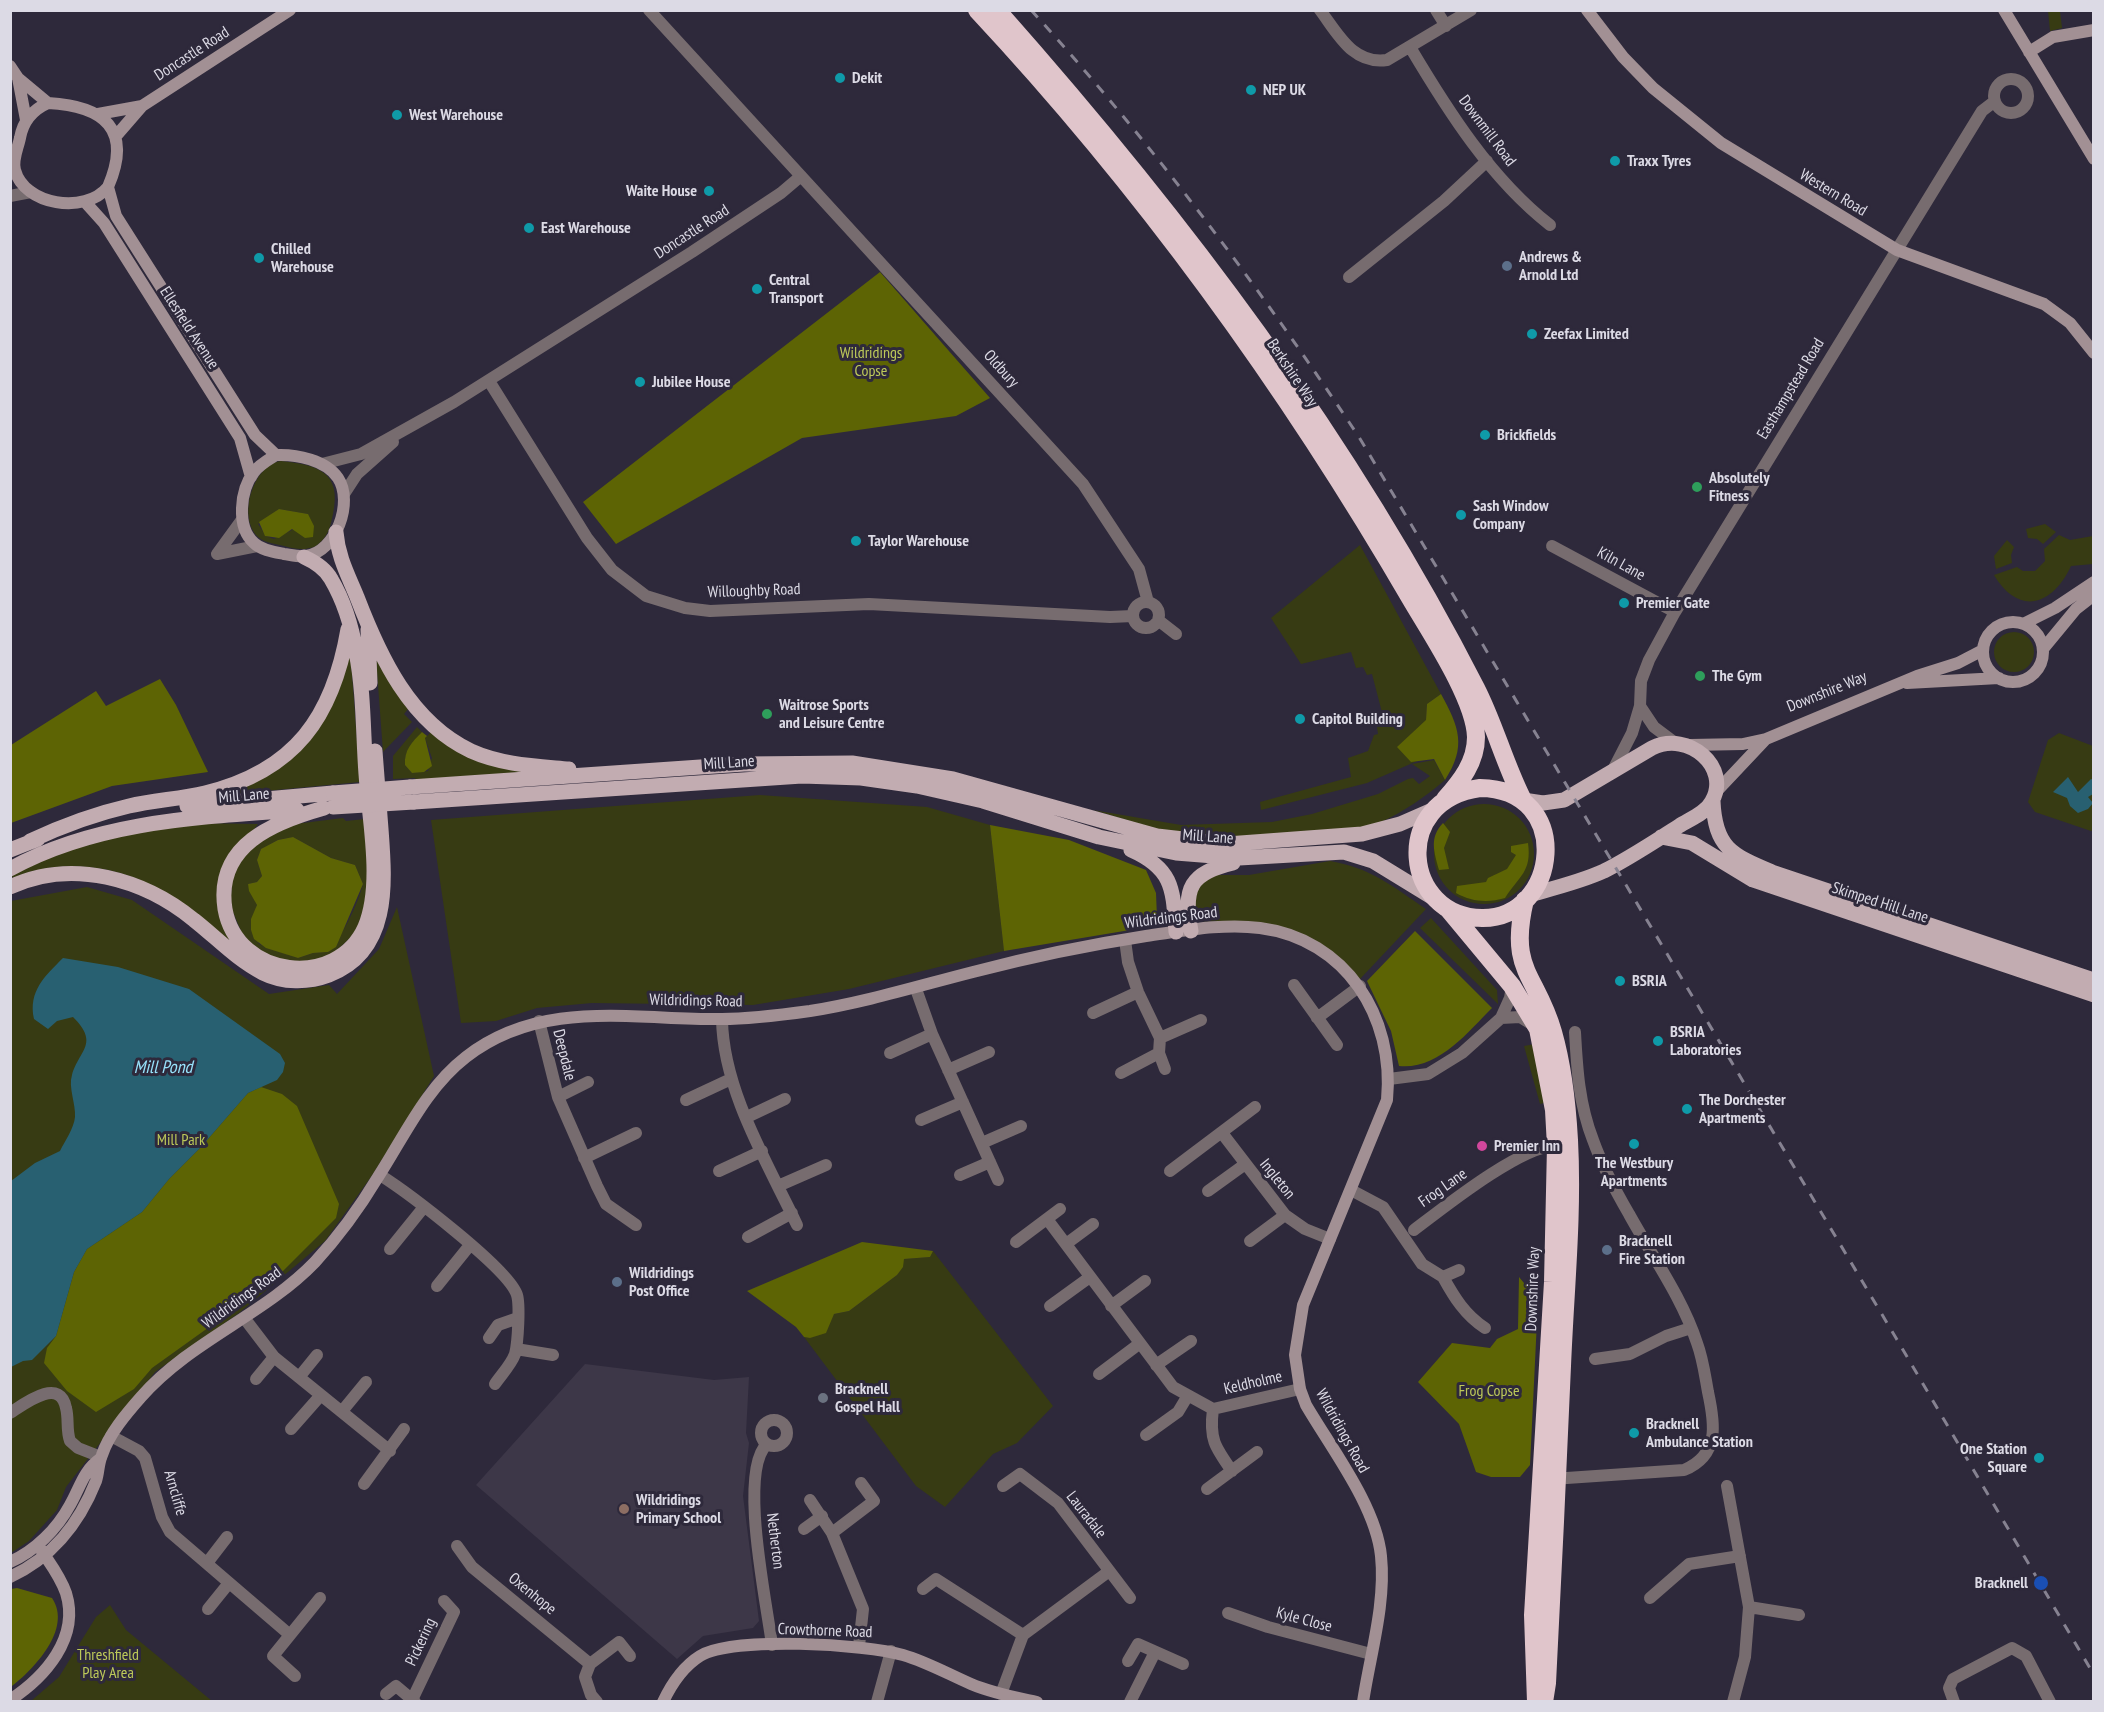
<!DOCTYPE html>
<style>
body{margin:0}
#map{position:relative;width:2104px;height:1712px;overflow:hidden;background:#2e293b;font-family:"PT Sans Narrow",sans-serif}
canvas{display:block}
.frame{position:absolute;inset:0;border:12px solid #dcdae5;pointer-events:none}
</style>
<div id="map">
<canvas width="2104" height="1712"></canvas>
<div class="frame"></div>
</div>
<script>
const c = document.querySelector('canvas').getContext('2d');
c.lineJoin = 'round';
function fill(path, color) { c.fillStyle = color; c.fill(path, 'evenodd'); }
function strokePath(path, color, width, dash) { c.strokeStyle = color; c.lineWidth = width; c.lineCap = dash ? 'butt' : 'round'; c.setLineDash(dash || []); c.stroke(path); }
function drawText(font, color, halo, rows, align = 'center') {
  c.font = font + ' "PT Sans Narrow",sans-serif'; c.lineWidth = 6; c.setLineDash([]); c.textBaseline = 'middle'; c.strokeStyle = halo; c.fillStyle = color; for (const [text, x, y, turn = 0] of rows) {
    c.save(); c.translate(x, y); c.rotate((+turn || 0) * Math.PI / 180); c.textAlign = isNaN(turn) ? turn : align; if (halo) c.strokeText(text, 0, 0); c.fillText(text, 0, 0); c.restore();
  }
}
const education = new Path2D(`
 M585 1364 714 1380 749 1377 746 1433 749 1443 743 1496 759 1621 753 1628 703 1636 677 1659 476 1485Z`);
const green = new Path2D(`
 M2048 11H2060L2062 28 2050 31Z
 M281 461C318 465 342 472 333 514 330 528 328 537 316 546 304 551 296 549 284 546 276 544 265 543 258 537 237 517 253 465 281 461ZM279 509 308 514 294 529 274 539 266 536 258 524Z
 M2045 524 2056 532 2043 544 2037 539 2028 538 2026 529Z
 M2059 535 2070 540 2093 536V564L2071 566C2053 605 2019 617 1994 575L2017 567 2023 571H2035L2045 561 2044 549Z
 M2007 540 2014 547 2011 555 2012 563 1996 569 1994 556Z
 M1360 545 1441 694 1427 704 1424 758 1367 783 1261 810 1260 802 1351 777 1348 758 1368 751 1374 735 1378 734 1377 727 1385 724 1372 674 1367 675 1363 667 1356 668 1351 652 1301 664 1271 618Z
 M1994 652a20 20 0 1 1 40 0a20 20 0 1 1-40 0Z
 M350 647 360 782 212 796 290 755Z
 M376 658 408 709 404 714 412 722 383 752Z
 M417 727 422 732C413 742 404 751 405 765L412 773 428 771 432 758 425 738 432 731 548 770 416 781 415 778 393 779V756Z
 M2059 733 2093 746V830L2091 831 2035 812 2028 802 2048 740Z
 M1434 760 1445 780C1425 797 1405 811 1381 822 1340 839 1231 840 1186 835 1155 831 1123 818 1093 810L1181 825 1272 822 1312 814 1378 794 1408 779 1413 778 1419 784 1430 776 1412 764Z
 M760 795 927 807 990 825 1004 951 849 989 753 1005 592 1003 537 1008 496 1021 461 1023 431 820Z
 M1434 854a50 50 0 1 1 100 0a50 50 0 1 1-100 0Z
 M343 818 346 821 365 819 369 877 361 928 325 961 273 962 244 938 230 905 233 873 255 841 295 824ZM293 837 331 858 355 865 363 884C357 906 343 935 328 952L313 953 298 958 259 944 251 930 257 905 248 884 257 882 262 876 257 860 261 849 278 840Z
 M193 823 258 824C248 838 232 849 225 867 181 980 385 1037 378 869L381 870C382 890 381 911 373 929 355 973 304 988 262 969 231 955 207 925 180 904 135 867 66 855 13 878L11 875C68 846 129 829 193 823Z
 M1330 861C1371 868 1392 886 1426 909L1360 979 1331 952 1233 922 1195 921 1193 892 1210 875H1249Z
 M87 887 132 900 269 994 329 985 337 994 379 949 397 907 434 1076 373 1174 325 1241 239 1313 155 1372 66 1487 57 1510 29 1541 11 1553V901Z
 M1431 918 1497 990 1498 1004 1420 928Z
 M1535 1044 1548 1102 1540 1104 1524 1046Z
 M933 1251 1053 1406 1017 1443 993 1454 945 1507 916 1486 804 1337 810 1338 834 1314 849 1311 897 1275 904 1259 930 1257Z
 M110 1605 126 1630 212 1701H31L59 1677 96 1617Z`);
const forest = new Path2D(`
 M880 272 990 398 956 416 802 438 616 544 583 502Z
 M279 509 308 514 314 526 313 537 305 538 292 529 279 538 265 536 259 522Z
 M160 679 176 705 208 772 112 786 11 823V745L96 691 106 706Z
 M1441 694C1459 727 1467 746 1445 780L1434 759 1411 762 1397 747 1426 720 1427 704Z
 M422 732 427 736 425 738 432 766 424 772 412 773 405 765C404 750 412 742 422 732Z
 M1443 823 1450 832 1444 848 1449 869 1439 870C1434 851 1429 838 1443 823Z
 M990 825 1069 840 1146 870 1156 893 1157 918 1142 928 1004 951Z
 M293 837 331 858 355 865 363 884 336 947 328 952 313 953 298 958 266 948 254 939 251 930V919L257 905 249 891 248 884 257 882 262 876 257 860 261 849 278 840Z
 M1528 843C1532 872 1519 876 1505 898 1488 903 1472 902 1456 893L1457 886 1486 882 1488 878 1507 869 1516 855 1511 852V846Z
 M1415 931 1492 1008C1467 1033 1438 1070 1399 1066L1391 1031 1367 981Z
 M261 1087 282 1094 297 1106 339 1204 336 1218 272 1282 152 1368 134 1389 96 1412 67 1391 44 1363 47 1348 56 1336 74 1272 87 1249 142 1212 169 1179 201 1147 248 1093Z
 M862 1242 933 1251 930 1257 904 1259 903 1267 897 1275 849 1311 834 1314 826 1333 810 1338 804 1337 796 1327 747 1291Z
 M1519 1277 1538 1300 1530 1465 1520 1477H1491L1476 1472 1459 1424 1418 1382 1452 1343 1490 1348 1497 1339 1518 1329Z
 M17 1588 52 1598C73 1629 33 1670 11 1687V1589Z`);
const water = new Path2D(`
 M2068 777 2078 792 2091 779 2093 780V794L2088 797 2093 803 2088 809 2078 813 2070 806 2067 798 2053 792Z
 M63 958 118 967 189 989 280 1054 285 1063 283 1072 277 1080 248 1093 201 1147 169 1179 142 1212 87 1249 74 1272 56 1336 32 1360 23 1361 11 1367V1181L35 1163 60 1151C65 1141 74 1128 75 1117 76 1104 68 1087 72 1075 79 1050 100 1044 73 1017L57 1021 48 1029 34 1019C28 991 45 976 63 958Z`);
const street = new Path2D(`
 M649 10 1083 484 1139 569 1148 602
 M1320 10C1338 34 1353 65 1387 60L1471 10
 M1436 10 1446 26
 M1410 47C1448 111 1491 179 1550 225
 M1994 96a17 17 0 1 1 34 0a17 17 0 1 1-34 0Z
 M10 196 31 192
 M1349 277 1444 201 1487 161
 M489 381 587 538 612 570 646 596 685 608 710 611 869 604 1110 617 1133 616
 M322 464 361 454 454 402 692 252 781 193 801 176
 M344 494 357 474 393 442
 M1552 546 1675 612
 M217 554 241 521
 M217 554 257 546
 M1133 615a13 13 0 1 1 26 0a13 13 0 1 1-26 0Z
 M1158 620 1176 634
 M1640 706 1654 727 1674 742
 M1612 772 1632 733 1640 706 1641 681 1649 660 1675 612 1982 111 1995 101
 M1125 940 1128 962 1138 992 1160 1038 1159 1053 1165 1069
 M1294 985 1337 1045
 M916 989 932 1034 998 1180
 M1093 1013 1138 992
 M1317 1018 1360 986
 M1501 1018 1520 1017 1533 1025
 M722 1019C723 1090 767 1162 797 1225
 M539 1021 558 1097 597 1186 606 1204 636 1225
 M1160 1038 1201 1020
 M890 1053 932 1034
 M948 1070 989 1052
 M1121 1073 1159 1053
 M1389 1079 1428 1074 1462 1053 1501 1018 1510 998 1512 986
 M558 1097 588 1082
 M686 1100 731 1079
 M747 1117 785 1099
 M921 1120 963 1102
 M1222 1133 1285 1215 1305 1229 1330 1239
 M982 1143 1021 1126
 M584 1158 636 1133
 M719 1171 762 1151
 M1170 1171 1255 1107
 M380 1175C407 1192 509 1269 517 1295 520 1305 518 1343 515 1354 511 1365 501 1375 495 1384
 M960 1175 990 1162
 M778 1186 826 1165
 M1351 1190 1383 1207 1422 1264 1443 1277 1459 1270
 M1208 1191 1244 1165
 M1047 1219 1173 1387 1213 1409 1300 1389
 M1414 1230C1443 1208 1523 1144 1556 1146
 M748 1237 792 1213
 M1250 1241 1285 1215
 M1016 1242 1060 1209
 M1066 1244 1093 1224
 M390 1249 424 1207
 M1443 1277C1454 1297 1465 1315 1485 1328
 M437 1286 470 1245
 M1050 1306 1090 1277
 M1111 1306 1145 1281
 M245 1319 274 1357 390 1451
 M489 1338 498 1325 518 1318
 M516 1349 553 1355
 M1595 1359 1630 1354 1666 1336 1691 1328
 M1156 1365 1191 1341
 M1099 1374 1139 1344
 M300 1376 317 1355
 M256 1379 274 1357
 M1213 1409C1209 1439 1215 1447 1232 1471
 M343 1410 366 1382
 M10 1413C24 1404 60 1376 66 1408 69 1419 66 1430 70 1441L78 1448 101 1457
 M761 1433a13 13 0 1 1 26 0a13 13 0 1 1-26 0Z
 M291 1429 321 1395
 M1146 1435 1178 1412 1187 1397
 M111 1436 139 1451 145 1458 162 1517 170 1532 290 1635
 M767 1444C738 1471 767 1604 772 1645
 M1552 1479 1684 1470C1720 1455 1715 1424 1708 1392 1705 1376 1703 1359 1697 1343 1682 1297 1652 1256 1629 1214 1615 1190 1602 1165 1593 1140 1579 1104 1577 1069 1575 1032
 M364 1484 404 1429
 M1003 1486 1020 1474 1058 1503 1130 1598
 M1727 1486 1749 1607 1745 1657 1733 1702
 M1207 1489 1257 1452
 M810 1500 832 1533 863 1609 859 1646
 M804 1529 822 1516
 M832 1533 874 1501 861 1483
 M457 1546 472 1567 590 1664 585 1677 591 1695 597 1702
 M207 1563 227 1537
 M923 1589 936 1579 1023 1635
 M1650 1598 1689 1564 1740 1556
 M1749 1607 1799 1615
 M208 1609 229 1583
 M1228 1613 1268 1627 1371 1654
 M1128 1661 1138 1644 1183 1664
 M590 1664 619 1642 630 1656
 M295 1676 273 1656 320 1598
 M386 1694 396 1686 415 1702
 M1001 1694 1023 1635 1108 1572
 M412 1700 454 1612 444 1601
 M877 1702 891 1651
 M1130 1702 1155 1652
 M1954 1702 1949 1688 1953 1679 2012 1648 2026 1656 2050 1702`);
const secondary = new Path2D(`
 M1587 10 1623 57 1653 88 1721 143 1897 250 2044 304 2070 323 2094 353
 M2004 10 2094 159
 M2029 52 2053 37 2094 30
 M10 66 18 78 48 103
 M18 78 26 120
 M48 103C104 106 133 129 108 187 85 215 24 205 15 170 12 160 18 148 20 138 23 121 32 110 48 103Z
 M98 114 142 106
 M116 136 142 106 290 10
 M108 187 116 216 255 435 276 455
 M86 203 104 223 240 438 251 477
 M276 455C296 454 326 460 338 478 354 502 336 552 306 556 299 557 291 555 284 554 274 552 261 550 254 543 236 527 240 490 254 472 260 464 268 460 276 455Z
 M1983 652a30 30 0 1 1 60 0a30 30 0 1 1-60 0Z
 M2025 623 2055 608 2094 582
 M2043 649 2076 609 2094 595
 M1907 683 1999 678
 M1690 745 1743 744 1766 739 1917 676 1958 663 1983 650
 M1716 792 1765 740
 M10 1562C35 1551 57 1529 70 1505 80 1488 83 1471 100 1459
 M10 1577C53 1557 79 1524 96 1481 99 1472 98 1464 102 1455 109 1434 126 1414 141 1397 190 1341 264 1315 315 1262 339 1236 360 1207 378 1177 405 1135 426 1088 466 1057 542 998 633 1020 722 1019 751 1019 781 1015 810 1011 866 1002 918 986 973 972 1030 957 1088 945 1146 936 1183 931 1223 923 1260 928 1346 939 1395 1017 1387 1100L1303 1305 1295 1355 1300 1389 1306 1405C1331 1448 1376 1506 1381 1556 1386 1604 1370 1655 1363 1702
 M10 1700C45 1677 80 1638 66 1593 60 1575 48 1561 38 1545
 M663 1702C671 1685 684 1666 700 1656 732 1636 866 1644 903 1655 927 1662 948 1674 971 1684 992 1693 1014 1697 1037 1702`);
const primary = new Path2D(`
 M336 532C338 557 348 575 357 597 380 657 410 722 471 751 502 765 536 766 569 769
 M304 557C315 562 325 568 331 579 344 601 352 628 356 652 364 692 363 734 366 774 369 819 383 884 365 927 337 990 237 978 225 909 215 845 274 822 324 808
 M368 629 370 683
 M410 787 744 764 852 763 953 779 1157 836 1227 844 1362 834 1400 824 1432 810
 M1523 800 1543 803 1564 800 1652 748C1689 730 1731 768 1712 801 1706 813 1690 819 1679 826 1655 841 1630 858 1604 871 1580 882 1554 888 1529 895
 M1713 801C1715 848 1732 855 1772 872L2094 980
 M414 802 802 776 861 778 917 786 983 801 1099 837 1176 853 1239 858 1344 852 1373 861 1435 899
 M187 806 333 793
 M1661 837 1692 843 1753 880 2094 995
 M30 841C62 826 94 814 129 806 154 800 180 799 205 793 295 771 333 717 348 629
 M10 850 38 839
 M1131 850C1174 869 1173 890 1176 932
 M10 869C97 821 200 817 297 810
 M10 887C72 858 144 879 194 920 217 938 236 959 263 973 283 983 308 983 329 975 391 951 385 883 381 829 379 803 377 777 375 751
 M1191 931C1183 888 1190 873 1233 863`);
const highway = new Path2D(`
 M977 10C1145 190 1289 389 1413 603 1432 635 1475 700 1476 737 1476 762 1461 781 1445 799
 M997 10C1183 220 1347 437 1476 688 1494 723 1504 762 1522 798
 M1480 788C1575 789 1559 919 1482 918 1403 917 1390 800 1480 788Z
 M1525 900C1508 971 1536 973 1553 1032 1563 1067 1567 1104 1569 1140 1573 1215 1565 1291 1562 1366 1557 1472 1553 1577 1547 1683L1544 1702
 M1448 909 1512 986 1538 1029 1554 1110 1556 1146 1553 1282 1533 1615 1536 1702`);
const rail = new Path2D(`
 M1031 10C1153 144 1259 287 1359 437L1896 1338 2094 1675`);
const primaryBridge = new Path2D(`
 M333 793 410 787
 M333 807 414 802`);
const markers = [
 [840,78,6,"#0f9aa8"],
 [1251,90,6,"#0f9aa8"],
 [397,115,6,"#0f9aa8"],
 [1615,161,6,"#0f9aa8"],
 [709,191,6,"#0f9aa8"],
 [529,228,6,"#0f9aa8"],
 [259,258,6,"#0f9aa8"],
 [1507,266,6,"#5c6f8a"],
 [757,289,6,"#0f9aa8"],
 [1532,334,6,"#0f9aa8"],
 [640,382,6,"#0f9aa8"],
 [1485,435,6,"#0f9aa8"],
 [1697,487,6,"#2e9e5b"],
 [1461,515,6,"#0f9aa8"],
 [856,541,6,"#0f9aa8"],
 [1624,603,6,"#0f9aa8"],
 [1700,676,6,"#2e9e5b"],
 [767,714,6,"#2e9e5b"],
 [1300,719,6,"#0f9aa8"],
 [1620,981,6,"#0f9aa8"],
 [1658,1041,6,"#0f9aa8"],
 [1687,1109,6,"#0f9aa8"],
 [1634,1144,6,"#0f9aa8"],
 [1482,1146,6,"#d1479c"],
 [1607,1250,6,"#5c6f8a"],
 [617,1282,6,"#5c6f8a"],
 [823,1398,6,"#6b7280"],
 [1634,1433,6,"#0f9aa8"],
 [2039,1458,6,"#0f9aa8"],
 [624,1509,6,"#8d6e63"],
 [2041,1583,8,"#1a4fb4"]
];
const streetNames = [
 ["Doncastle Road",192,54,-33],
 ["Downmill Road",1487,131,53],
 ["Western Road",1833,193,31],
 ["Doncastle Road",692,232,-33],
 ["Ellesfield Avenue",189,328,57],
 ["Oldbury",1001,369,48],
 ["Berkshire Way",1292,373,56],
 ["Easthampstead Road",1791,389,-59],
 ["Kiln Lane",1621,564,29],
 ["Willoughby Road",754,591,-2],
 ["Downshire Way",1827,692,-22],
 ["Mill Lane",729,763,-4],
 ["Mill Lane",244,796,-5],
 ["Mill Lane",1208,837,4],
 ["Skimped Hill Lane",1880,903,18],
 ["Wildridings Road",1171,918,-7],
 ["Wildridings Road",696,1001,1],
 ["Deepdale",564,1055,76],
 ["Ingleton",1277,1179,51],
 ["Frog Lane",1443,1188,-35],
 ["Downshire Way",1533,1289,-88],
 ["Wildridings Road",242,1298,-36],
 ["Keldholme",1253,1383,-13],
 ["Wildridings Road",1342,1431,61],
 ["Arncliffe",175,1493,74],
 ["Lauradale",1086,1515,52],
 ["Netherton",775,1541,83],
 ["Oxenhope",532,1594,39],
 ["Kyle Close",1304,1620,15],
 ["Crowthorne Road",825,1631,2],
 ["Pickering",421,1642,-65]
];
const poiNames = [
 ["Dekit",852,78],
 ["NEP UK",1263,90],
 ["West Warehouse",409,115],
 ["Traxx Tyres",1627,161],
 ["Waite House",697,191,"right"],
 ["East Warehouse",541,228],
 ["Chilled",271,249],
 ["Warehouse",271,267],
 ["Andrews &",1519,257],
 ["Arnold Ltd",1519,275],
 ["Central",769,280],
 ["Transport",769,298],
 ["Zeefax Limited",1544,334],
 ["Jubilee House",652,382],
 ["Brickfields",1497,435],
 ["Absolutely",1709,478],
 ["Fitness",1709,496],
 ["Sash Window",1473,506],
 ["Company",1473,524],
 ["Taylor Warehouse",868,541],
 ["Premier Gate",1636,603],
 ["The Gym",1712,676],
 ["Waitrose Sports",779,705],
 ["and Leisure Centre",779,723],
 ["Capitol Building",1312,719],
 ["BSRIA",1632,981],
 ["BSRIA",1670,1032],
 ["Laboratories",1670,1050],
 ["The Dorchester",1699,1100],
 ["Apartments",1699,1118],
 ["Premier Inn",1494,1146],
 ["The Westbury",1634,1163,"center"],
 ["Apartments",1634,1181,"center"],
 ["Bracknell",1619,1241],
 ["Fire Station",1619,1259],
 ["Wildridings",629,1273],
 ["Post Office",629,1291],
 ["Bracknell",835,1389],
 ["Gospel Hall",835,1407],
 ["Bracknell",1646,1424],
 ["Ambulance Station",1646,1442],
 ["One Station",2027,1449,"right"],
 ["Square",2027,1467,"right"],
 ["Wildridings",636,1500],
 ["Primary School",636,1518],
 ["Bracknell",2028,1583,"right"]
];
const parkNames = [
 ["Wildridings",871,353],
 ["Copse",871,371],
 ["Mill Park",181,1140],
 ["Frog Copse",1489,1391],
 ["Threshfield",108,1655],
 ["Play Area",108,1673]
];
const waterNames = [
 ["Mill Pond",163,1068]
];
fill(education, '#3d3748');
fill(green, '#373b13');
fill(forest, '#5d6404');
fill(water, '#286071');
strokePath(street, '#776c6f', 12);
strokePath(secondary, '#a29094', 12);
strokePath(primary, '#c2acb1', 15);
strokePath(highway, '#e0c5cb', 18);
strokePath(rail, '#868291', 3, [10, 10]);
strokePath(primaryBridge, '#c2acb1', 15);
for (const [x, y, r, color] of markers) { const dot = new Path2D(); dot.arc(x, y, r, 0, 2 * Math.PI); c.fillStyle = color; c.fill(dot); strokePath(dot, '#2e293b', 2); }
drawText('16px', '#dcdae5', '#2e293b', streetNames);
drawText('bold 16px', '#dcdae5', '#2e293b', poiNames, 'left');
drawText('16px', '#bdc959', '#2e293b', parkNames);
drawText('italic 18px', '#97e2fb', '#2e293b', waterNames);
</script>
